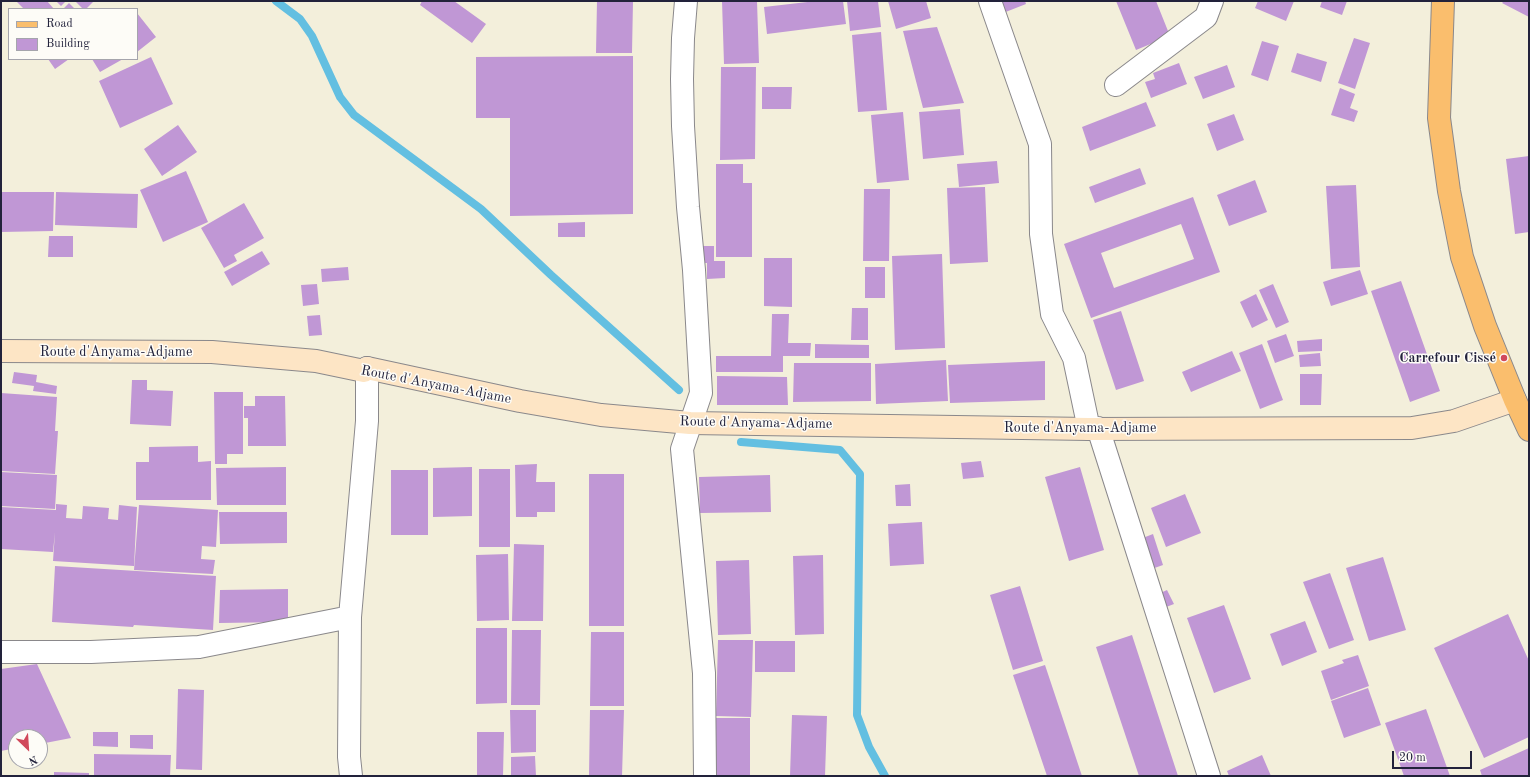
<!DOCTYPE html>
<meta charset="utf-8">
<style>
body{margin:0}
#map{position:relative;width:1530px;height:777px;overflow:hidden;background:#f3efdb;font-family:"Old Standard TT",serif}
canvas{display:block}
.frame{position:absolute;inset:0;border:2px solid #22223b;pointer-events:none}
.legend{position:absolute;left:8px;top:8px;width:130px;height:52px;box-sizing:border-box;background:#fdfcf7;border:1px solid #a5a5ac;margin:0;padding:5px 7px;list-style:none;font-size:12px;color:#22223b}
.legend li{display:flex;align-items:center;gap:8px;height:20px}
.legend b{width:20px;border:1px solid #a5a5ac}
.north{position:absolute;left:8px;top:729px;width:40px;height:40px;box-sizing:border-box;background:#fdfcf7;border:1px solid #a5a5ac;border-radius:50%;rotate:155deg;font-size:11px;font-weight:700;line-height:16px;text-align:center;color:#22223b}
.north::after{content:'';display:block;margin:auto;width:14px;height:18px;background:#d1495b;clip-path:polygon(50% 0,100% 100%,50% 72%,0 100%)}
.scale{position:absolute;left:1392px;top:751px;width:80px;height:18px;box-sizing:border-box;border:2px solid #22223b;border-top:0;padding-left:5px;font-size:12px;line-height:14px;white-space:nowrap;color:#22223b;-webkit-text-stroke:3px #fdfcf7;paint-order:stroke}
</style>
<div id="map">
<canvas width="1530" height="777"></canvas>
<div class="frame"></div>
<ul class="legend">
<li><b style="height:5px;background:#fabe6d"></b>Road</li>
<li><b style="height:11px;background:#c097d5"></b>Building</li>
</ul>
<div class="north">N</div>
<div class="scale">20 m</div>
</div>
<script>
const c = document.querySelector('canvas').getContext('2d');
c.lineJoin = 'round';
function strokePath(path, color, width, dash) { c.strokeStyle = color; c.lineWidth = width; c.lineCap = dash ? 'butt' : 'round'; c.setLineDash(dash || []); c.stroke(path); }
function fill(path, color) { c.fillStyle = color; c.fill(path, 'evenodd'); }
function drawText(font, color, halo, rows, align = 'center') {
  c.font = font + ' "Old Standard TT",serif'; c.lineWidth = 3; c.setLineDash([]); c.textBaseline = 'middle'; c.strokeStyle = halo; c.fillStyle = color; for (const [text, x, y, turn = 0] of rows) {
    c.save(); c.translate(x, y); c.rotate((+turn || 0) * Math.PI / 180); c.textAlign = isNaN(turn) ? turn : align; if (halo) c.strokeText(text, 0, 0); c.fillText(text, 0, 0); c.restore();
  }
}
const stream = new Path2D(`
 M276 1 300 19 312 36 340 97 354 115 481 209 551 275 679 390
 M741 442 840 450 860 474 857 715 869 747 885 776`);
const building = new Path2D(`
 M16 1H47L54 9H24Z
 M56 1H66L61 6Z
 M75 1H94L86 9H83Z
 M422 1H454L486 24 472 43 420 5Z
 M597 1H633L632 53H596Z
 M722 1H757L759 63 724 64Z
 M816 1H843L846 24 767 34 764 7Z
 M847 1H878L881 27 850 31Z
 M888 1H926L931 18 896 29Z
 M992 1H1025L1026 4 998 15Z
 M1116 1H1156L1170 36 1136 50Z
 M1258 1H1294L1286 21 1255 8Z
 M1322 1H1347L1342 15 1320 7Z
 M1504 1H1529V17L1502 3Z
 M69 3 75 9H63Z
 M137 13 156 37 137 52Z
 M937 27 964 103 923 108 903 31Z
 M881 32 887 110 858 112 852 35Z
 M1354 38 1370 43 1355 89 1338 83Z
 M1262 41 1279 46 1268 81 1251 75Z
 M1297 53 1327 62 1321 82 1291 72Z
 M633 56V214L510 216V118H476V57Z
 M151 57 173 104 120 128 99 81Z
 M48 59H69L55 69Z
 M92 59H123L100 72Z
 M1179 63 1187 84 1151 98 1145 82 1155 79 1153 73Z
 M1227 65 1235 87 1203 99 1194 77Z
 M721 67H756L755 159 720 160Z
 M762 87H792L791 109H762Z
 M1340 88 1355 94 1350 108 1358 111 1354 122 1331 115Z
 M1146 102 1156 126 1090 151 1082 127Z
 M960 109 964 155 923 159 919 112Z
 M903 112 909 180 877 183 871 115Z
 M1234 114 1244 140 1217 151 1207 124Z
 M178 125 197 152 162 176 144 149Z
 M1529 156V232L1515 234 1506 159Z
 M997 161 999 183 959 187 957 164Z
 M716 164H743V183H752V257H716Z
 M1140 168 1146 184 1095 203 1089 187Z
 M186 171 208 222 163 242 140 190Z
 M1255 180 1267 212 1229 226 1217 195Z
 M1356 185 1360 267 1331 269 1326 186Z
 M985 187 988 262 950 264 947 188Z
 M864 189H890L889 261H863Z
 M1 192H54L53 231 1 232Z
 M56 192 138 194 137 228 55 225Z
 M1193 197 1220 272 1091 318 1064 244ZM1181 224 1194 259 1114 288 1101 253Z
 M244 203 264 238 234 255 237 261 224 268 201 228Z
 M585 222V237H558V223Z
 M49 236H73V257H48Z
 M698 246H714V261H725V278L707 279V263H698Z
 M262 251 270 264 232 286 224 272Z
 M942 254 945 348 895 350 892 256Z
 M764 258H792V307L764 306Z
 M348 267 349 280 322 282 321 269Z
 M865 267H885V298H865Z
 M1360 270 1368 294 1331 306 1323 282Z
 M1401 281 1440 391 1410 402 1371 291Z
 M317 284 319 304 303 306 301 285Z
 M1273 284 1289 322 1276 328 1259 290Z
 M1256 294 1268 320 1252 328 1240 302Z
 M852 308H868V340H851Z
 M1121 311 1144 381 1116 390 1093 320Z
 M772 314H789L788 343H811L810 356H783V372H716V356H771Z
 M320 315 322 335 309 336 307 316Z
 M1286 334 1294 356 1275 363 1267 341Z
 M1322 339V351L1298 352 1297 341Z
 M815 344 869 345V358H815Z
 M1262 344 1283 400 1260 409 1239 353Z
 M1232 351 1241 371 1191 392 1182 372Z
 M1320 353 1321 366 1300 367 1299 355Z
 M946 360 948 401 876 404 875 364Z
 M1045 361V400L950 403 948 365Z
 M794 363H871V401L793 402Z
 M14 372 37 375 36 382 57 386 56 394 33 391 34 386 12 383Z
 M1300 374H1322L1321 405H1300Z
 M717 376 787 377 788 405H717Z
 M132 380H147V390L173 391 171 426 130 424Z
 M214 392H243V454H227V464H215Z
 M1 393 57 397 55 431H58L55 474 1 471Z
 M255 396H285L286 446H248V418H244V406H255Z
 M198 446V462L211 461V500H136V462H149V447Z
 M981 461 984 477 963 479 961 463Z
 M537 464 536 482H555V512H537V517H516L515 465Z
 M286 467V505H217L216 468Z
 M472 467V516L433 517V468Z
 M1080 467 1104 550 1069 561 1045 477Z
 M479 469H510V547H479Z
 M391 470H428V535H391Z
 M1 472 57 475 55 509 1 506Z
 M589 474H624V626H589Z
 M770 475 771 512 700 513 699 477Z
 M910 484 911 506H896L895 485Z
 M1185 494 1201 533 1166 547 1151 508Z
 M56 504 67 505 66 518 82 519 83 506 109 508 108 519 118 520 119 505 137 507 134 566 53 561 55 532 53 552 1 549V507L56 510Z
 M139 505 218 510 216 547 202 546 201 559 215 560 213 574 134 570Z
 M219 512H287V543L220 544Z
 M922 522 924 564 890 566 888 524Z
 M1153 534 1163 565 1146 571 1135 541Z
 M514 544 544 545 543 621H512Z
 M508 554 509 620 477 621 476 555Z
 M823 555 824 634 795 635 793 556Z
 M1383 557 1406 630 1369 641 1346 568Z
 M749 560 751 634 718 635 716 561Z
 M55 566 137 571V575V571L216 576 213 630 134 625 133 627 52 622Z
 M1330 573 1354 640 1329 649 1303 582Z
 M1020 586 1043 661 1013 670 990 595Z
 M288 589V622L219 623 220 590Z
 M1167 590 1174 604 1161 609 1156 595Z
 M1224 605 1251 679 1214 693 1187 618Z
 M1508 614 1529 661V737L1484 758 1434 648Z
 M1305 621 1317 652 1282 666 1270 634Z
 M476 628H507V703L476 704Z
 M512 630H541L540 705H511Z
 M591 632H624V706H590Z
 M1132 635 1178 776H1139L1096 647Z
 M718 640H753L751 717 716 716Z
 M755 641H795V672H755Z
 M1358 655 1369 686 1331 700 1321 671 1344 663 1342 660Z
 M37 664 71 738 40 744V737H16V748L1 751V669Z
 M1045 665 1082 776H1047L1013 675Z
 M1368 688 1381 725 1344 738 1331 701Z
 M178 689 204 690 202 770 176 769Z
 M1426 709 1450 776H1404L1385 723Z
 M510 710H536V752L511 753Z
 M590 710H624L622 776H589Z
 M792 715 827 716 825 776H790Z
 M712 718H750V776H712Z
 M93 732H118V747L93 746Z
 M477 732H504L503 776H477Z
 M130 735H153V749L130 748Z
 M1529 748V776H1482L1480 770Z
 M94 754 171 755 170 776H94Z
 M1262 755 1271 776H1229L1227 771Z
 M535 756 536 776H511V757Z
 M54 772 89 773V776H54Z`);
const street = new Path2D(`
 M686 1 683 38 682 79 683 126 688 207 694 270 701 393 682 449 704 673 705 776
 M990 1 1040 144 1041 234 1052 314 1074 358 1089 429
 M1116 85 1206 17 1212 1
 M1098 428 1209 776
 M1 652H91L199 647 350 617
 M351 776 349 757 350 617 367 421V368`);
const secondary = new Path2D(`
 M1 351 212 352 316 361 364 371 367 368 520 401 601 415 690 423 1089 429 1412 428 1454 421 1515 400`);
const primary = new Path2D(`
 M1443 1 1439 118 1449 191 1462 257 1485 326 1515 400 1529 430`);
const markers = [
 [1504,358,4,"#d1495b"]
];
const streetNames = [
 ["Route d'Anyama-Adjame",116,352],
 ["Route d'Anyama-Adjame",436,385,11],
 ["Route d'Anyama-Adjame",756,423,1],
 ["Route d'Anyama-Adjame",1080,428]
];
const poiNames = [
 ["Carrefour Cissé",1496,358]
];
strokePath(stream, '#63bfe1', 8);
fill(building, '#c097d5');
strokePath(street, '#8a888b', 24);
strokePath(secondary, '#8a888b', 24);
strokePath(primary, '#8a888b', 24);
strokePath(street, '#fff', 22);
strokePath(secondary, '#fde5c5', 22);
strokePath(primary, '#fabe6d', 22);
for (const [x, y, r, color] of markers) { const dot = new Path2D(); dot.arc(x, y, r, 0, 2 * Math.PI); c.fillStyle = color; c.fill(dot); strokePath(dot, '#fdfcf7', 1.5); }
drawText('14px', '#22223b', '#fdfcf7', streetNames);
drawText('bold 14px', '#22223b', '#fdfcf7', poiNames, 'right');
</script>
